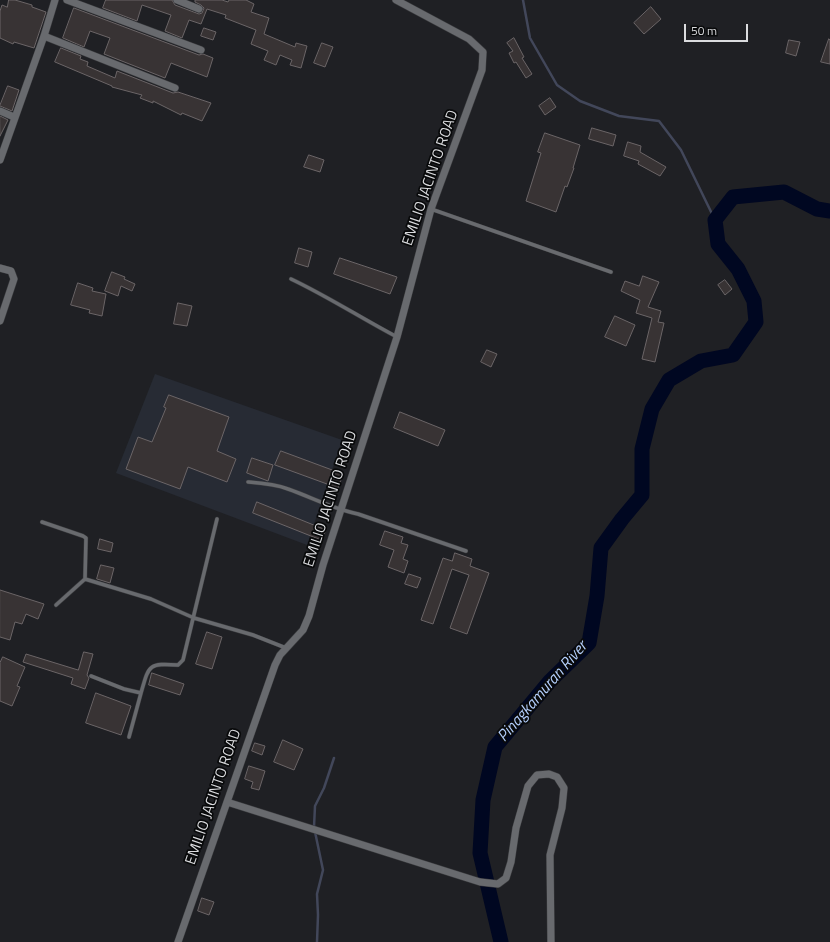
<!DOCTYPE html>
<style>
body{margin:0}
#map{position:relative;width:830px;height:942px;overflow:hidden;background:#1f2024;font-family:"Titillium Web",sans-serif}
canvas{display:block}
.scale{position:absolute;left:684px;top:24px;width:64px;height:18px;box-sizing:border-box;border:2px solid #dbdcdf;border-top:0;padding-left:5px;font-size:12px;line-height:14px;white-space:nowrap;color:#dbdcdf;-webkit-text-stroke:3px #090a0b;paint-order:stroke}
</style>
<div id="map">
<canvas width="830" height="942"></canvas>
<div class="scale">50 m</div>
</div>
<script>
const c = document.querySelector('canvas').getContext('2d');
c.lineJoin = 'round';
function fill(path, color) { c.fillStyle = color; c.fill(path, 'evenodd'); }
function strokePath(path, color, width, dash) { c.strokeStyle = color; c.lineWidth = width; c.lineCap = dash ? 'butt' : 'round'; c.setLineDash(dash || []); c.stroke(path); }
function drawText(font, color, halo, rows, align = 'center') {
  c.font = font + ' "Titillium Web",sans-serif'; c.lineWidth = 3.5; c.setLineDash([]); c.textBaseline = 'middle'; c.strokeStyle = halo; c.fillStyle = color; for (const [text, x, y, turn = 0] of rows) {
    c.save(); c.translate(x, y); c.rotate((+turn || 0) * Math.PI / 180); c.textAlign = isNaN(turn) ? turn : align; if (halo) c.strokeText(text, 0, 0); c.fillText(text, 0, 0); c.restore();
  }
}
const built = new Path2D(`
 M155 374 342 440 307 545 116 473Z`);
const stream = new Path2D(`
 M523 0 530 38 557 85 580 101 619 116 659 121 681 150 715 220
 M317 942 318 915 317 894 323 870 314 827 315 806 324 788 334 758`);
const river = new Path2D(`
 M501 942 480 853 483 800 495 747 550 681 589 643 597 596 601 548 622 519 642 495V449L652 409 669 380 701 361 733 355 756 322 754 301 738 269 718 244 715 220 733 197 784 192 817 209 830 211`);
const building = new Path2D(`
 M9 0H15L32 5V7L46 12 34 48 14 42 13 44 0 38V11L2 5 7 7Z
 M106 0H172L175 5 199 14 202 13 204 8 201 5 195 2V0H222L228 2 229 0H246L254 4 251 12 269 18 264 34 295 47 296 43 307 46 301 68 290 65 292 60 280 55 276 65 264 60 268 51 251 44 256 30 225 18 226 15 207 9 201 24 189 20 182 38 165 31 171 15 142 5 137 21 103 8Z
 M651 7 661 19 644 34 634 23Z
 M74 8 199 55 203 54 213 58 207 77 171 63 165 78 104 54 110 38 90 31 84 47 63 38Z
 M204 28 216 32 213 40 201 36Z
 M514 38 524 57 522 58 532 74 526 78 516 62 514 63 509 53 513 51 507 43Z
 M829 39 830 40V64L821 62Z
 M789 40 800 42 796 56 786 53Z
 M322 43 333 47 325 67 314 63Z
 M61 48 81 56 80 59 88 62 87 66 115 78 117 71 173 93 178 92 211 103 202 121 182 113 181 115 153 101V103L140 98 142 95 112 87V86L55 62Z
 M8 86 19 90 12 111 0 106Z
 M550 98 556 107 545 115 539 106Z
 M0 116 8 120 0 136Z
 M592 128 616 135 613 146 589 139Z
 M545 133 580 145 573 168H574L567 187 565 186 556 212 526 201 541 153 538 152Z
 M628 142 641 146 640 152 666 167 660 176 638 164 639 161 624 156Z
 M309 155 324 160 320 172 304 167Z
 M299 248 312 252 308 267 295 263Z
 M340 258 397 277 390 294 334 274Z
 M112 272 125 277 124 279 135 284 132 291 121 286 118 296 105 291Z
 M643 276 659 282 648 307 661 311 658 322 664 323 655 362 642 359 652 318 636 313 640 300 621 291 625 281 639 286Z
 M725 280 732 289 725 295 718 285Z
 M78 283 93 288 92 291 106 294 102 316 89 313 90 310 71 305Z
 M178 303 192 306 187 326 174 324Z
 M615 316 635 325 626 346 605 337Z
 M487 350 497 354 491 367 481 362Z
 M169 395 229 417 217 451 236 459 227 482 188 467 180 489 126 469 138 437 152 442 166 408 164 407Z
 M400 412 445 430 438 446 394 428Z
 M281 451 343 474 338 488 275 465Z
 M252 458 273 465 268 481 247 473Z
 M257 502 326 530 321 540 253 513Z
 M385 531 403 537 401 543 408 545 403 559 408 561 404 573 388 567 394 550 380 545Z
 M100 539 113 543 111 552 98 549Z
 M455 553 472 559 470 566 489 573 467 634 450 628 469 575 452 569 433 624 421 620 443 558 452 561Z
 M101 565 114 568 110 583 97 579Z
 M409 574 421 578 417 588 405 584Z
 M0 590 44 604 38 619 26 614 22 624 15 622 10 640 0 637Z
 M207 632 222 637 212 669 196 664Z
 M84 652 93 654 87 675 89 678 85 689 71 684 73 678 23 662 26 654 78 670Z
 M3 657 25 667 17 686 20 687 12 706 0 701V663Z
 M152 673 184 684 180 695 149 685Z
 M96 693 131 706 121 735 86 723Z
 M283 740 303 749 294 770 274 762Z
 M255 743 265 746 262 755 252 751Z
 M249 766 265 771 259 790 251 788 253 782 245 779Z
 M202 898 214 902 209 915 198 911Z`);
const service = new Path2D(`
 M431 209 611 272
 M291 279C327 296 361 318 397 337
 M248 482C261 483 275 484 288 489 311 497 333 509 358 514L466 551
 M42 522 83 536 86 538 85 579
 M56 605 85 579 151 599 194 618 253 635 286 648
 M91 676 124 689 141 693C149 665 148 663 178 665L183 660 217 519
 M129 737 141 693`);
const minor = new Path2D(`
 M67 0 201 50
 M177 0 199 9
 M44 36 175 88
 M0 111 14 117
 M0 160 44 36 55 0
 M0 268 11 271 14 279 0 321
 M227 802 480 882 498 884 506 878 511 862 516 828 528 786 537 775 549 774 557 777 564 788 562 808 550 855 551 942
 M178 942 275 665 280 655 303 630 309 616 323 565 397 337 431 209 482 70 483 52 469 39 396 0`);
const streetNames = [
 ["EMILIO JACINTO ROAD",431,178,-71],
 ["EMILIO JACINTO ROAD",331,499,-72],
 ["EMILIO JACINTO ROAD",214,797,-71]
];
const waterNames = [
 ["Pinagkamuran River",543,692,-49]
];
fill(built, '#272b34');
strokePath(stream, '#42475a', 2.5);
strokePath(river, '#000721', 15);
fill(building, '#383334');
strokePath(building, '#6b6567', 1);
strokePath(service, '#3b3c3f', 4.5);
strokePath(minor, '#3b3c3f', 8);
strokePath(service, '#686a6e', 3.5);
strokePath(minor, '#686a6e', 7);
drawText('15px', '#dbdcdf', '#090a0b', streetNames);
drawText('italic 16px', '#b4cffd', '#090a0b', waterNames);
</script>
